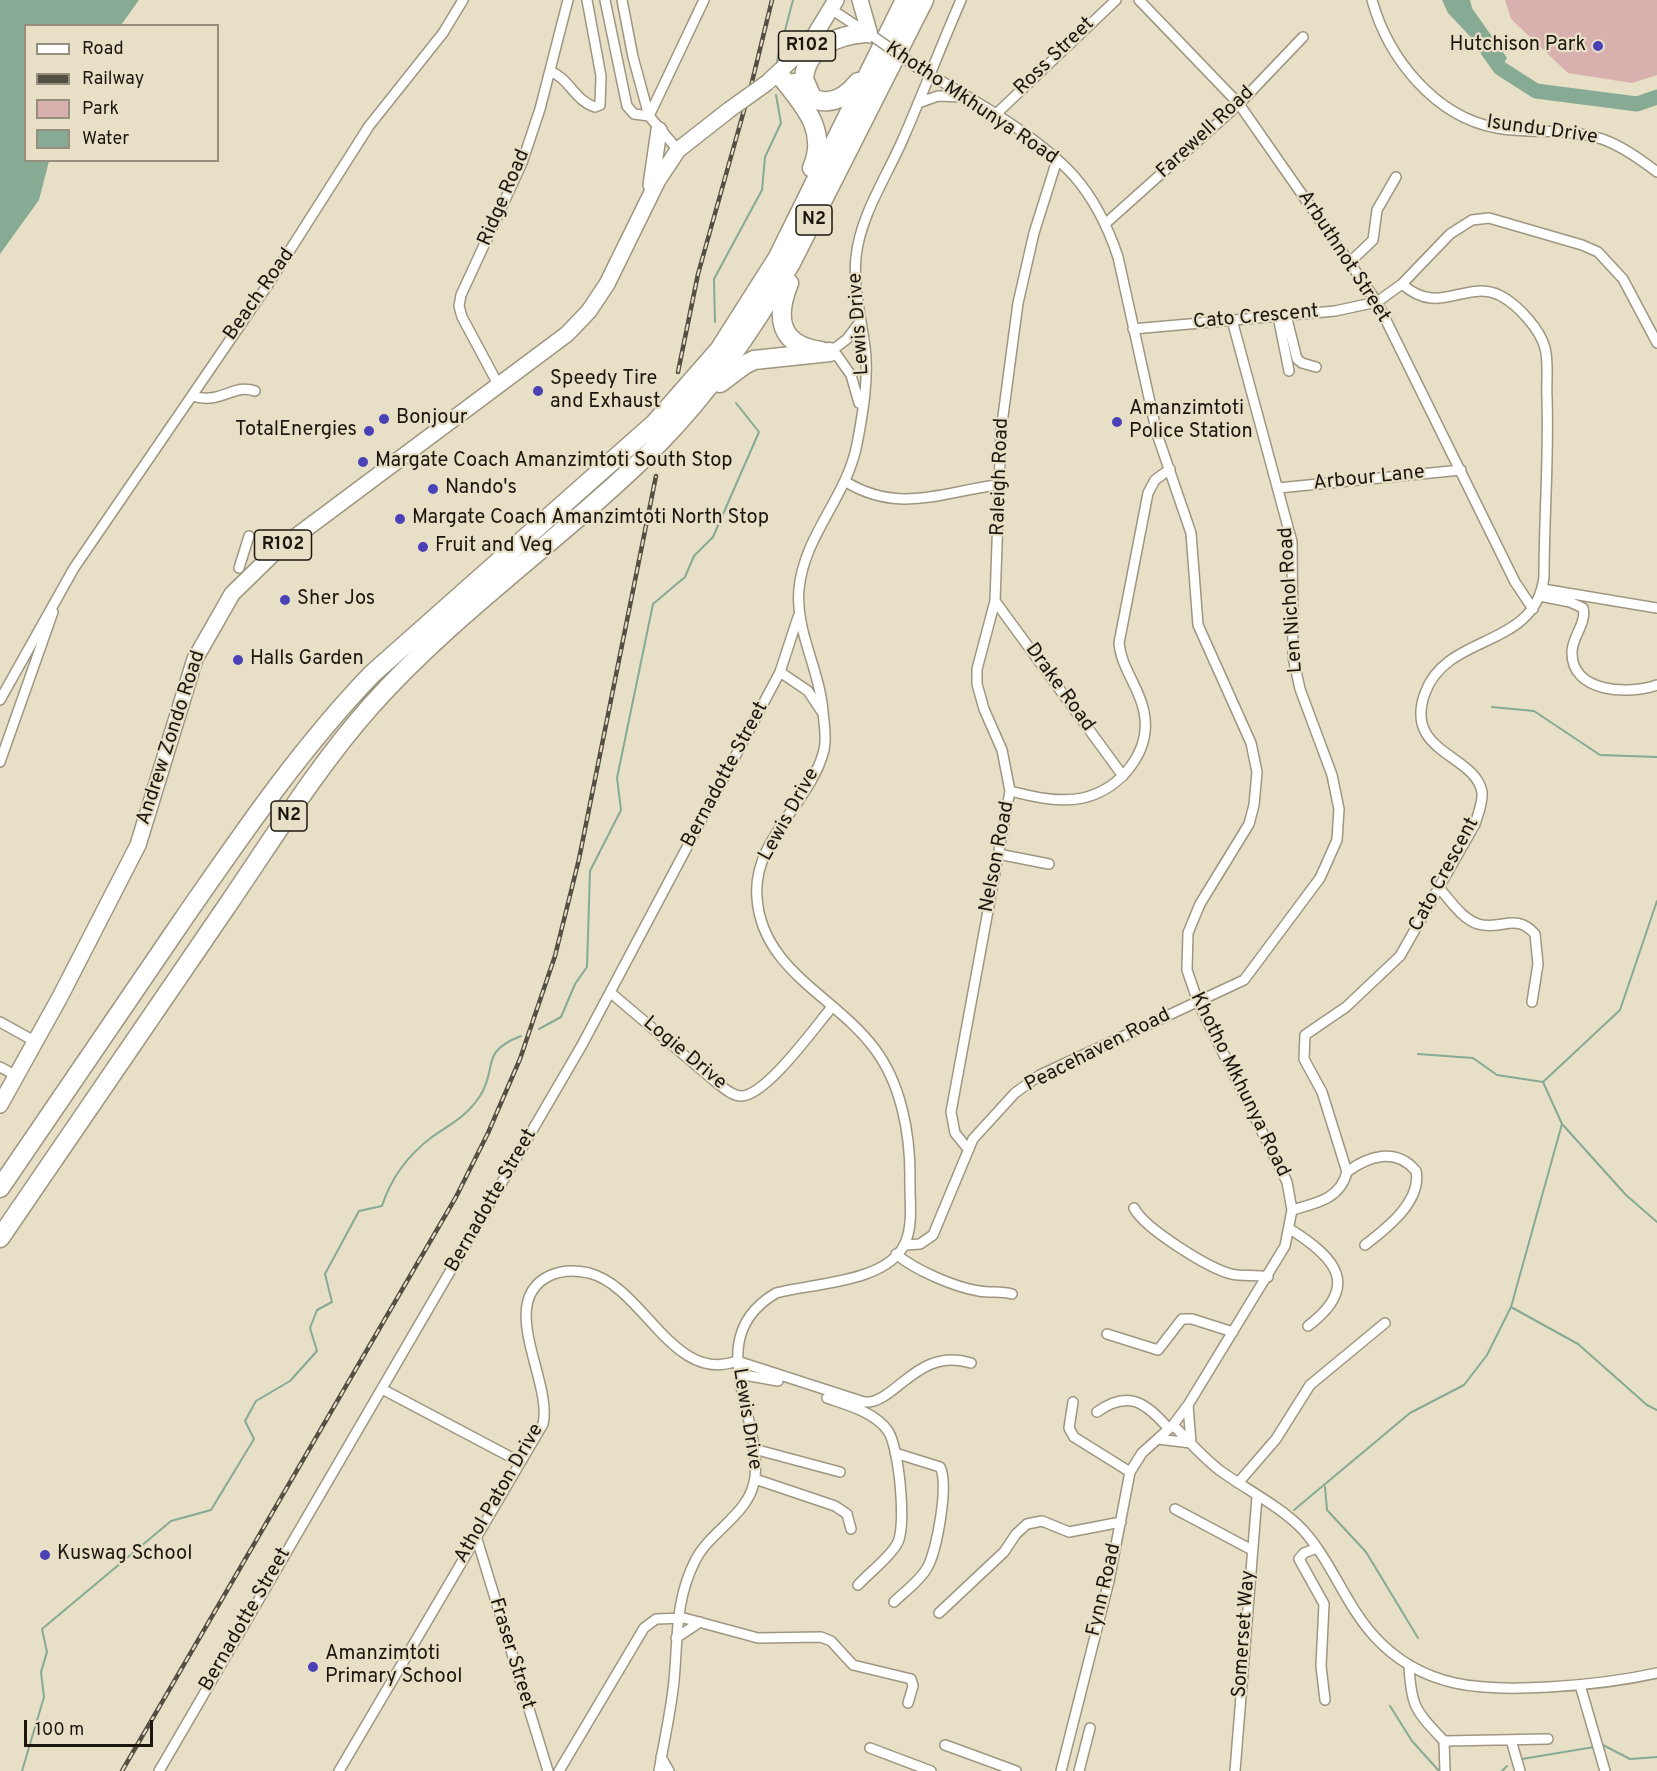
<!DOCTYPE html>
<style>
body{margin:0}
#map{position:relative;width:1657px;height:1771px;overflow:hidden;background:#e8dfc7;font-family:Overpass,sans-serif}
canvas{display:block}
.legend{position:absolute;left:24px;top:24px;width:195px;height:138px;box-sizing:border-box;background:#e8dfc7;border:2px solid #968f7d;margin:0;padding:8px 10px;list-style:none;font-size:18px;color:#1b170f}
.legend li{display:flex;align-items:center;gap:12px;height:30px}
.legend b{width:30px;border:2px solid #968f7d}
.scale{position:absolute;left:24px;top:1720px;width:129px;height:27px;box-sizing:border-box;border:3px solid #1b170f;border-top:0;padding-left:8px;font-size:18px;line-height:21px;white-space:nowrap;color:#1b170f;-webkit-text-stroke:4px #e8dfc7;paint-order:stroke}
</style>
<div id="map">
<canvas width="1657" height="1771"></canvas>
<ul class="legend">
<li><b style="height:8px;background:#fff"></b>Road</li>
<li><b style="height:8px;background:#544f43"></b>Railway</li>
<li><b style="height:16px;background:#d8b0ae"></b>Park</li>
<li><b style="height:16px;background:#86aa93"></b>Water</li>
</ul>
<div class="scale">100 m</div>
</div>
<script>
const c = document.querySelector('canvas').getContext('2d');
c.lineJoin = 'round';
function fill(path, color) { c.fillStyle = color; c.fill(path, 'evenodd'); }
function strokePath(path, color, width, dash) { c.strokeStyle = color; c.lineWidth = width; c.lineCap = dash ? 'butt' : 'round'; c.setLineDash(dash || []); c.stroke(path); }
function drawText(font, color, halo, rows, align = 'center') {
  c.font = font + ' Overpass,sans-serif'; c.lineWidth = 4.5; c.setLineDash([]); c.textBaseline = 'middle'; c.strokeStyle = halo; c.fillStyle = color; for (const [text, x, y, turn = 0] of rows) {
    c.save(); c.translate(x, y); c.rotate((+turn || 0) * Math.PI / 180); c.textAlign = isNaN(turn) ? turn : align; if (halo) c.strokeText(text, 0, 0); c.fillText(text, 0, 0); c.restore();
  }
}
const green = new Path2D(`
 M1505 0H1657V75L1632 83 1568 73 1511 19Z`);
const water = new Path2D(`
 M0 0H139L121 25 26 26V160L49 161 39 200 0 254Z
 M1442 0H1470L1472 8 1507 58 1500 68 1448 13Z`);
const stream = new Path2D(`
 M777 61 793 0
 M715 322 714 279 762 190 765 157 781 123 776 95
 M1492 707 1534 711 1600 755 1657 757
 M539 1029 561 1017 575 984 587 967 590 871 621 810 617 778 653 604 685 577 694 556 713 537 759 432 736 403
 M1418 1054 1473 1058 1497 1075 1543 1082
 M1563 1125 1626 1195 1657 1222
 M1511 1307 1578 1344 1647 1405 1657 1410
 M1325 1487 1327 1510 1366 1552 1418 1638
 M1294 1510 1410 1413 1464 1385 1487 1355 1511 1307 1562 1124 1543 1082 1620 1010 1657 901
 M1390 1706 1412 1741 1439 1771
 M1603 1745 1630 1759 1657 1757
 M1522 1759 1594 1747
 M22 1771 44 1697 41 1672 47 1652 42 1629 171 1521 211 1510 254 1439 245 1421 256 1401 290 1381 317 1351 310 1328 317 1310 332 1302 325 1274 359 1211 382 1206C391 1178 408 1155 432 1137 452 1123 466 1117 480 1096 498 1068 479 1052 521 1036
 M1502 1771 1507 1766`);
const river = new Path2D(`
 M1488 51 1500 68 1536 91 1637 104 1657 97`);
const minor = new Path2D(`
 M605 0 627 106 634 114 649 116
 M622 0 633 57 649 116 678 150
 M1139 0 1239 104 1377 302 1515 582 1533 609
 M1372 0C1388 58 1435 117 1497 128 1532 134 1569 128 1602 139 1622 146 1640 159 1657 172
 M831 9 864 31
 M918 68C966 95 1037 135 1074 176 1095 200 1108 227 1118 257L1157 434 1191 533 1198 625 1251 743 1257 772 1254 805 1249 824 1200 904 1188 933 1187 970 1198 1002 1287 1182 1292 1210 1285 1246 1188 1405 1173 1425 1142 1453 1130 1472 1109 1581 1061 1771
 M550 71C570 79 575 101 595 107L600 105 601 76 587 0
 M918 103 938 96 964 97
 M995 115 1116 0
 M649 116 704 0
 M1105 224 1239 104 1303 37
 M1350 262 1373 240 1377 210 1396 177
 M1286 315 1297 359 1302 363 1316 367
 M1278 316 1289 371
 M1133 329 1335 311 1377 302 1402 284 1450 234 1472 220 1489 218 1582 245 1598 252 1623 279 1657 343
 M834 351 851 375 859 403
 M830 352 847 339 860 322
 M499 386 462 317 459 306 461 295 522 163 540 109 568 0
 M192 396C222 405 233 383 255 391
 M846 482C899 514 942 492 997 485
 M1278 488 1461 470
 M239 568 249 536
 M1543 589 1657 608
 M1540 596 1570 602 1583 608C1587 623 1572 637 1572 652 1571 693 1629 695 1657 685
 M995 601 1123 776
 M780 672 808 691 822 712
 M0 700 74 568 269 283 369 126 443 33 463 0
 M0 762 53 612
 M1010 791C1034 797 1059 803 1083 798 1121 789 1152 751 1144 712 1140 688 1121 668 1119 643L1148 493 1155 480 1170 469
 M998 854 1049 864
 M1440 889C1450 900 1462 919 1478 924 1501 931 1515 912 1535 934L1538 964 1532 1002
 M611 993 717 1083C724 1088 732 1096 741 1096 766 1096 815 1027 832 1007
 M0 1022 36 1042
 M0 1067 17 1076
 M968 1149 955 1133 951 1112 1010 791 1002 750 984 709 977 684V669L995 601 1001 431 1018 303 1034 233 1057 160
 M1347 1172C1368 1156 1396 1147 1416 1171 1422 1201 1387 1228 1365 1245
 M1134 1208C1144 1228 1208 1268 1231 1274 1243 1277 1256 1274 1268 1277
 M1292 1210C1317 1203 1340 1199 1347 1172L1322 1092 1304 1059 1305 1035 1346 1007 1400 956 1475 824C1478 814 1483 803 1482 792 1475 754 1403 753 1425 693 1447 632 1535 650 1544 577 1544 517 1549 457 1547 398 1546 382 1549 363 1545 348 1540 329 1518 305 1501 296 1465 278 1440 318 1402 284
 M1290 1229C1336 1258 1361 1286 1308 1326
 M905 1245 920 1244 933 1235 973 1139 1015 1093 1040 1075 1244 980 1320 878 1337 840 1339 809 1332 775 1300 689 1293 657 1292 542 1232 320
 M896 1254C915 1270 954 1287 979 1291 991 1293 1001 1291 1012 1294
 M1107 1334 1158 1350 1182 1319H1192L1233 1332
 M739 1374 778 1381
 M382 1389 520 1462
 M827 1398C847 1405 875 1412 888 1431 899 1447 907 1527 897 1544 888 1559 870 1572 858 1585
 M1073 1402 1069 1428 1074 1437 1130 1472
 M1097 1412C1129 1389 1146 1403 1169 1429
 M1173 1425C1189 1441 1204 1459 1222 1472 1249 1491 1281 1507 1303 1530 1332 1562 1345 1604 1374 1636 1422 1689 1482 1691 1549 1687 1586 1685 1621 1681 1657 1673
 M1158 1439 1191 1443 1188 1405
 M754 1449 840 1472
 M755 1479 835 1506 847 1514 851 1529
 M1238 1483 1276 1439 1310 1385 1385 1323
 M1175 1509 1252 1550
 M476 1536 548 1771
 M1317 1548 1304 1553 1299 1559 1324 1604 1321 1666 1325 1700
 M894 1602C905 1591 920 1581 927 1568 937 1551 949 1484 940 1467L895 1453
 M939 1613 1004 1552 1016 1534 1027 1524 1042 1521 1069 1532 1121 1522
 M676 1638 700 1622
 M1409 1665C1411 1708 1416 1711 1444 1741L1445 1771
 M1580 1685 1605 1771
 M1511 1740 1520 1771
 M1444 1741 1548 1739
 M945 1745 1016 1771
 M870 1748 931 1771
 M661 1757 669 1771
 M159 1771 582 1045 780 672 798 617
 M339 1771 543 1424C553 1382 496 1302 549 1276 561 1270 576 1270 589 1273 644 1287 673 1385 737 1361L864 1402C895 1405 917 1346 971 1363
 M559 1771 644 1628 656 1619 684 1618 758 1638 821 1637 831 1641 853 1665 911 1679 913 1686 908 1703
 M659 1771C664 1741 671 1711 674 1681 678 1638 675 1600 695 1561 710 1530 751 1514 755 1477 762 1414 700 1338 776 1293 812 1283 888 1283 905 1243 914 1224 909 1196 910 1176 910 1133 901 1083 874 1048 835 996 762 970 757 898 752 839 811 803 824 750 827 737 824 725 823 712 820 670 795 631 799 589 804 535 847 497 857 444 863 413 869 377 865 347 861 316 853 288 856 257 860 216 887 176 903 139 923 93 941 46 961 0
 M1079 1771 1090 1728
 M1235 1771 1257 1497`);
const primary = new Path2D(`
 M860 0 870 35
 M770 80 810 43 836 0
 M651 185 659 130
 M0 1105 60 997 138 845 195 659 232 594 275 552 567 334 589 311 607 284 658 180 678 150 729 110`);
const motorway = new Path2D(`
 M779 74C802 104 829 129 812 168
 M794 83C815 109 839 106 858 82
 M811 95 804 79C806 47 838 35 866 33
 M789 283C775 318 779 345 821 351
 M720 383 744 365 754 360 830 352
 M0 1188C61 1098 123 1008 184 918 243 833 300 749 372 674L655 423 719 350 778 257 905 0
 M0 1238C76 1126 152 1014 229 903 274 837 317 767 370 707 457 609 568 535 660 442 712 389 754 327 791 263L924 0`);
const rail = new Path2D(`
 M678 372 698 274 752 82 772 0
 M122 1771 456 1197 488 1133 520 1059 555 956 579 859 656 476`);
const minorBridge = new Path2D(`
 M874 37 918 68`);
const primaryBridge = new Path2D(`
 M729 110 768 82`);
const markers = [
 [1598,46,6,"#4a41b7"],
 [538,391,6,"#4a41b7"],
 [384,419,6,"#4a41b7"],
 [1117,422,6,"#4a41b7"],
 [369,431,6,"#4a41b7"],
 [363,462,6,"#4a41b7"],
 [433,489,6,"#4a41b7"],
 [400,519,6,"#4a41b7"],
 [423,547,6,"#4a41b7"],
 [285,600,6,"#4a41b7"],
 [238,660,6,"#4a41b7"],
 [45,1555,6,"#4a41b7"],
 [313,1667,6,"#4a41b7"]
];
const shields = [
 [807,46,57],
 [814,220,36],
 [283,545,57],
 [289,816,36]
];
const shieldNames = [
 ["R102",807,46],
 ["N2",814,220],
 ["R102",283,545],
 ["N2",289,816]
];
const poiNames = [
 ["Hutchison Park",1586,46,"right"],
 ["Speedy Tire",550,380],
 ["and Exhaust",550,403],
 ["Amanzimtoti",1129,410],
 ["Police Station",1129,433],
 ["Bonjour",396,419],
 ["TotalEnergies",357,431,"right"],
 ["Margate Coach Amanzimtoti South Stop",375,462],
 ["Nando's",445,489],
 ["Margate Coach Amanzimtoti North Stop",412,519],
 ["Fruit and Veg",435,547],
 ["Sher Jos",297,600],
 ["Halls Garden",250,660],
 ["Kuswag School",57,1555],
 ["Amanzimtoti",325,1655],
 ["Primary School",325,1678]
];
const streetNames = [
 ["Ross Street",1055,57,-44],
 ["Khotho Mkhunya Road",971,104,34],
 ["Isundu Drive",1542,131,8],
 ["Farewell Road",1206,133,-43],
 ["Ridge Road",505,198,-67],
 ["Arbuthnot Street",1343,257,57],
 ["Beach Road",260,295,-55],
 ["Cato Crescent",1256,318,-5],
 ["Lewis Drive",860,324,-94],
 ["Raleigh Road",1001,477,-88],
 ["Arbour Lane",1369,479,-6],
 ["Len Nichol Road",1292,600,-94],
 ["Drake Road",1059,688,54],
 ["Andrew Zondo Road",172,738,-72],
 ["Bernadotte Street",726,775,-62],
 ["Lewis Drive",790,815,-61],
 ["Nelson Road",998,857,-79],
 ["Cato Crescent",1445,875,-62],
 ["Peacehaven Road",1098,1051,-27],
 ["Logie Drive",684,1054,40],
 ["Khotho Mkhunya Road",1239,1085,64],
 ["Bernadotte Street",492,1201,-60],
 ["Lewis Drive",746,1419,81],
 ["Athol Paton Drive",500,1494,-60],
 ["Fynn Road",1105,1590,-77],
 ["Bernadotte Street",246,1620,-60],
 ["Somerset Way",1245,1634,-86],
 ["Fraser Street",511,1654,73]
];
fill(green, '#d8b0ae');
fill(water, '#86aa93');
strokePath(stream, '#86aa93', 2);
strokePath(river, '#86aa93', 15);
strokePath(minor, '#9f9680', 12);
strokePath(primary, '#9f9680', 18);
strokePath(motorway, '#9f9680', 21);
strokePath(minor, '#fff', 9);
strokePath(primary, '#fff', 15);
strokePath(motorway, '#fff', 18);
strokePath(rail, '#544f43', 4.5);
strokePath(rail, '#e8dfc7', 2, [7]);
strokePath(minorBridge, '#9f9680', 12, []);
strokePath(primaryBridge, '#9f9680', 18, []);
strokePath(minorBridge, '#fff', 9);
strokePath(primaryBridge, '#fff', 15);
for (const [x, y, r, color] of markers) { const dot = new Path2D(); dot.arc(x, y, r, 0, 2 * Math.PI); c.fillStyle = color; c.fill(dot); strokePath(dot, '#e8dfc7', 2); }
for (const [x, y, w] of shields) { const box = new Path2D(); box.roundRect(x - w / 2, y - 15, w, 30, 4.5); c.fillStyle = '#e8dfc7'; c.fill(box); strokePath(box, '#1b170f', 1.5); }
drawText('bold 18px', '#1b170f', null, shieldNames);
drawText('20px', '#1b170f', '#e8dfc7', poiNames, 'left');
drawText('20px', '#1b170f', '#e8dfc7', streetNames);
</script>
